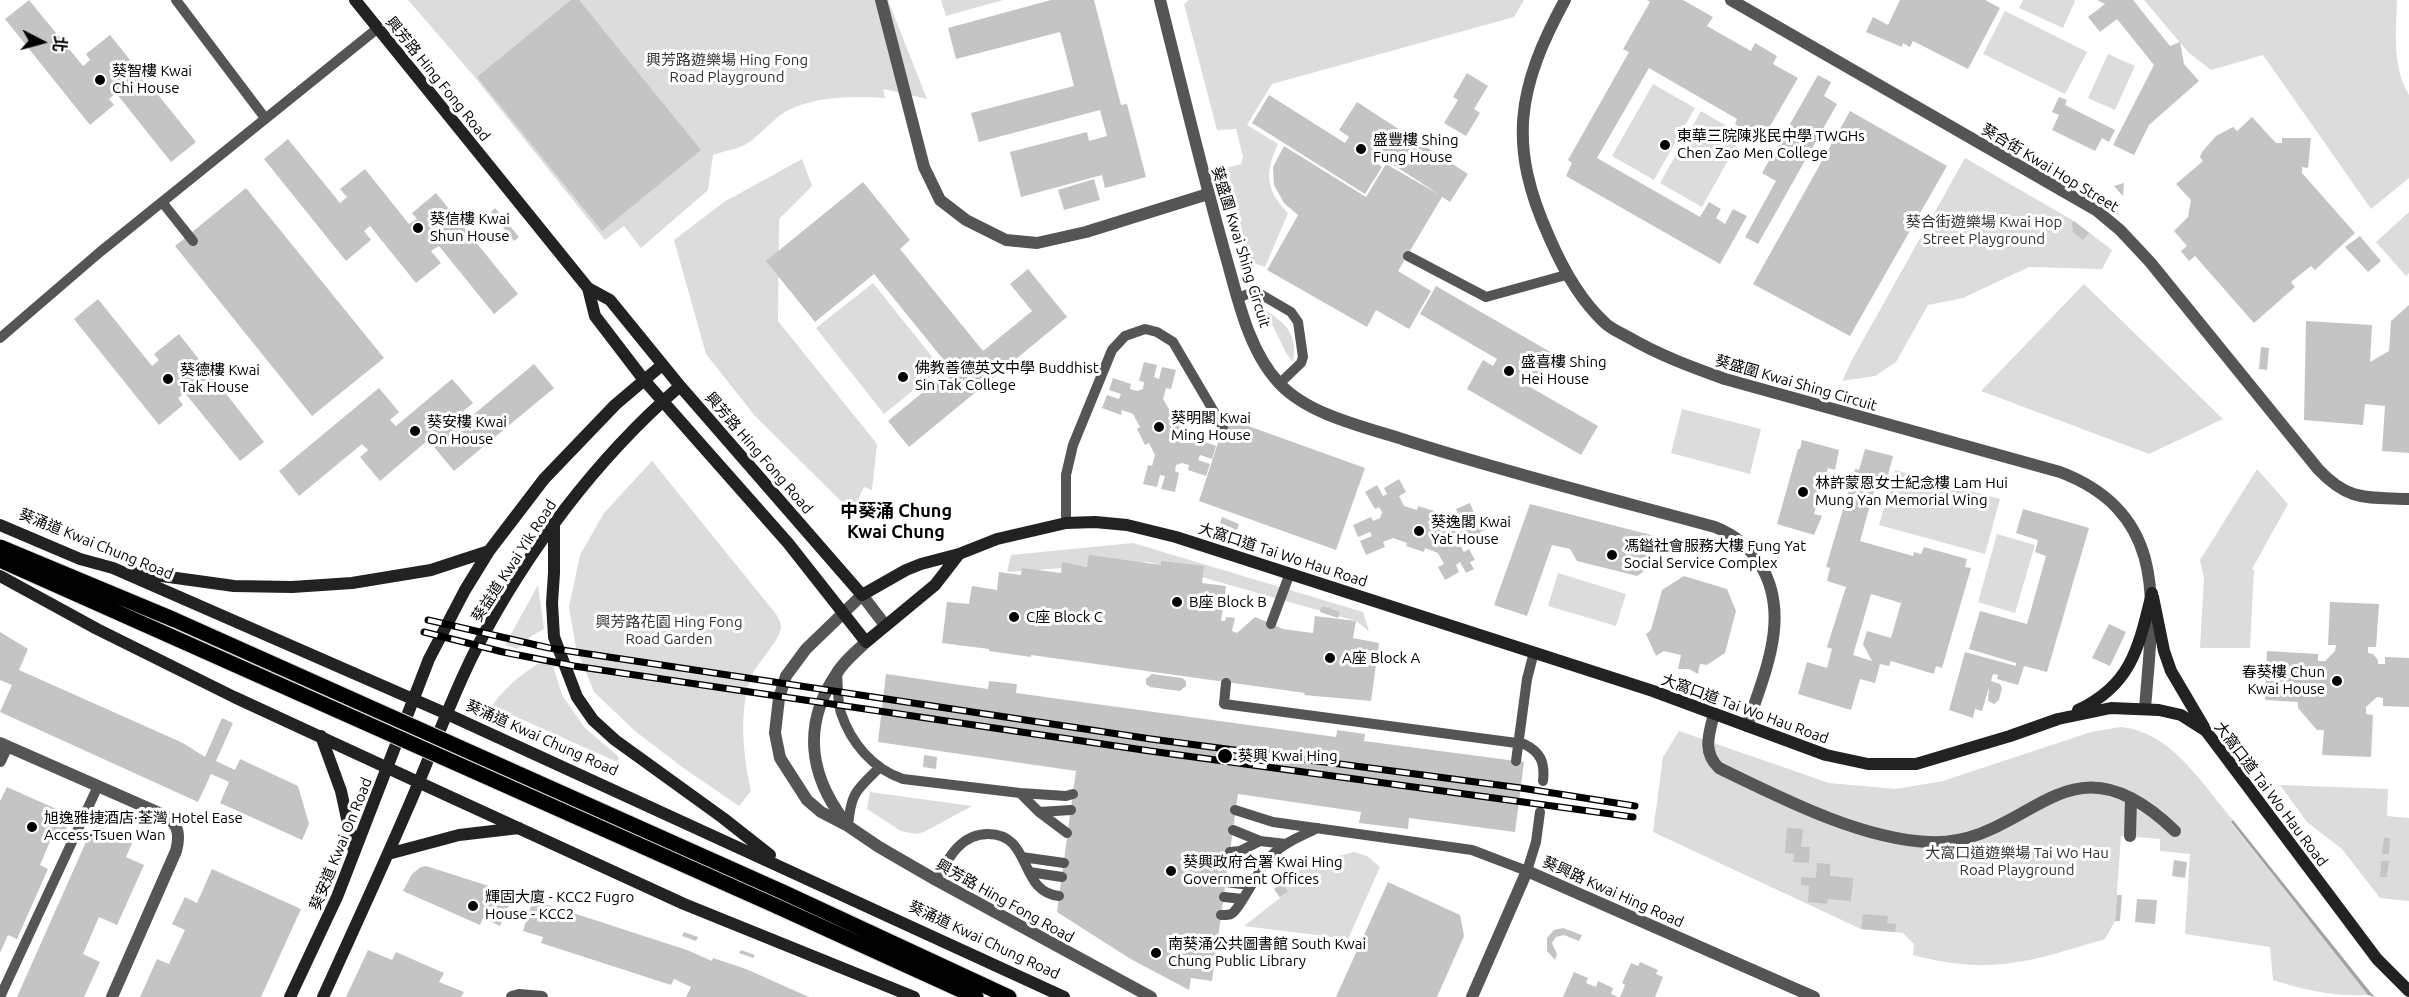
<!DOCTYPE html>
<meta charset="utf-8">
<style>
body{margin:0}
#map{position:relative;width:2409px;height:997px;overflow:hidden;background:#fff;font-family:Ubuntu,"Noto Sans TC",sans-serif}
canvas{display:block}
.north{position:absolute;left:12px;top:12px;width:60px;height:60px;-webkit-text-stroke:4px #fff;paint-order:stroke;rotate:96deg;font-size:16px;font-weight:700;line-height:24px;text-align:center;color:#000}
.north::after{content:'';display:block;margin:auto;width:21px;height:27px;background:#000;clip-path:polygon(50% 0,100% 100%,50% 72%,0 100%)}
</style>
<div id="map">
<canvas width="2409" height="997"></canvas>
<div class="north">北</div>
</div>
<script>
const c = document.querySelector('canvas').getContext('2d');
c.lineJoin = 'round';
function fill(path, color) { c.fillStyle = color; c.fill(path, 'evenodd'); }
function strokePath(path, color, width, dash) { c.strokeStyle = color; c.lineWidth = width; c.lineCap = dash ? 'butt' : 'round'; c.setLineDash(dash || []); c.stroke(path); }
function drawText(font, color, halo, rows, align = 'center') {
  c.font = font + ' Ubuntu,"Noto Sans TC",sans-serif'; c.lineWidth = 6; c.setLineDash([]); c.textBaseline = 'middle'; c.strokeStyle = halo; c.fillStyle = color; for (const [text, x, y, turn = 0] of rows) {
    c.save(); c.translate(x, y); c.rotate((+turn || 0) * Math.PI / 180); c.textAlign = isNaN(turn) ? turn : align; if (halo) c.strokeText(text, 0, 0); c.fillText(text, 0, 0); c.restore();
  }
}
const green = new Path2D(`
 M408 0H888L927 99 883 89 885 98C855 96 821 96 793 108 774 116 764 132 748 143 739 149 724 151 713 155L708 190 641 248 624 226 605 240 473 75Z
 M941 0H1003L946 16Z
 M1189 0H1524L1514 17 1272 84 1247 125 1278 144C1265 172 1265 190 1288 213L1265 267 1250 262 1226 168 1241 164 1243 157 1236 129 1217 130 1184 4Z
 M2023 0H2073L2075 1 2063 28 2019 8Z
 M2144 0H2397C2396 31 2392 67 2409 95V178L2371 209 2263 55 2211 70 2188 52Z
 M2005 11 2087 52 2065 94 1983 54Z
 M2108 54 2135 66 2115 110 2088 98Z
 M1653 84 1695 108 1654 180 1612 156Z
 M1701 111 1742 135 1702 207 1660 183Z
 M1965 158 2074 221 2112 250 2102 269 2029 267 1963 298 1928 305 1896 362 1875 376 1842 381 1853 358Z
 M802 159 812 186 779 219 778 321 877 444 872 490 864 487 852 512 755 416 706 354 674 240 724 202Z
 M2409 212V273L2406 276 2376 242Z
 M873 283 941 368 884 414 816 328Z
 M2084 284 2223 419 2149 454 1981 391Z
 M1265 310C1286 323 1298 334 1293 362L1286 353Z
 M1682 409 1761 429 1750 474 1671 453Z
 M652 461 776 614C778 618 781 622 781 627 781 639 758 662 752 675 738 710 743 755 751 791L739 806 682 767 635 731 594 692 576 648 569 607 580 555 604 513Z
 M2257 469 2288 504 2252 569 2254 570 2250 648H2200L2204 579 2200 560Z
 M1895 470 2000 499 1985 554 1879 525Z
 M1997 534 2035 545 2015 613 1978 602Z
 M1133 543 1363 612 1369 631 1356 621 1149 562 1007 572 1011 555Z
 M1558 573 1626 594 1616 626 1548 606Z
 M538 585 544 629 530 637 518 649 505 645Z
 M550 656 562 695 585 728 619 757 617 762 492 706C507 684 527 670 550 656Z
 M2120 727C2171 731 2202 784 2233 820L2231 823 2368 995C2335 997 2304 990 2273 980L2270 947 2185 934 2190 854 2160 851V839L2121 836 2115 921 2105 939C2031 961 1991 976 1913 955L1914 944 1903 933 1861 929 1653 832 1663 757 1679 731 1829 783 1896 789 1943 781 2091 732Z
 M2280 785 2388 789 2387 816 2409 818V901L2380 898 2342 849 2307 822Z
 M870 792 972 806 924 832 916 834 901 831 867 809Z
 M1354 852 1367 856 1380 867 1348 939 1244 926 1280 898 1274 889 1318 856 1331 858Z`);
const water = new Path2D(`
 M2233 820 2371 993 2375 997 2368 995 2231 822Z`);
const building = new Path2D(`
 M29 0 83 66 90 60 86 54 110 35 196 142 171 162 116 93 109 99 114 105 90 125 5 19Z
 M571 0H579L701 150 602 231 477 77Z
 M1051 0H1094L1121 105 1127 104 1146 177 1105 188 1102 175 1021 197 1010 152 1087 132 1089 141 1107 136 1100 110 979 142 971 113 1074 86 1060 32 956 59 948 28Z
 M1647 0H1683L1713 17 1707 26 1751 51 1755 43 1777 56 1773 64 1798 78 1762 140 1735 124 1737 119 1649 68 1597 158 1700 217 1709 202 1721 209 1716 218 1725 224 1733 209 1747 216 1720 264 1566 176 1572 163 1568 160 1629 52 1623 49 1650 2Z
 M1900 0H1985L2000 8 1968 69 1913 41 1910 47 1903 43 1902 47 1866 32 1873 17 1888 25Z
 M2097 0H2133L2170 46 2180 42 2184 64 2199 81 2149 125 2134 155 2113 145 2154 65 2117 19 2100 32 2088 17 2105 4Z
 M1467 73 1488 86 1474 109 1480 113 1466 136 1444 123 1458 100 1453 97Z
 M1818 75 1831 82 1824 96 1837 104 1758 244 1745 237 1776 181 1762 173Z
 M1269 95 1345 143 1349 137 1339 130 1357 102 1468 174 1450 202 1442 197 1398 271 1431 291 1409 329 1376 310 1367 327 1267 270 1298 215 1284 203 1274 185 1273 167 1284 146 1366 197 1386 164 1440 195 1378 155 1374 161 1382 167 1365 194 1252 123Z
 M2059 97 2067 100 2065 105 2115 130 2109 142 2102 138 2095 151 2052 130 2059 115 2052 112Z
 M1850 111 1947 166 1850 336 1753 284Z
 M2252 117 2276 143H2282V138H2311L2308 168 2302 167V173L2355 233 2315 270 2311 266 2291 282 2295 287 2254 323 2195 256 2189 261 2181 251 2187 246 2174 231 2188 217 2191 200 2176 184 2203 161 2200 157 2202 152 2216 136 2233 127 2237 131Z
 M288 139 340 203 347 197 340 189 365 169 409 224 417 219 412 213 436 193 518 294 494 314 439 246 431 251 441 263 416 283 370 226 364 231 371 240 346 261 264 159Z
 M1094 179 1100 200 1064 210 1058 190Z
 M863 182 910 240 900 249 983 351 1032 311 1010 284 1028 269 1067 317 909 447 888 421 951 369 874 274 815 322 766 261Z
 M2124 183 2123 196 2114 186Z
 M246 188 384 358 312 416 175 246Z
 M495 208 519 237 514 241 491 212Z
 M2074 221 2089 233 2083 240 2073 232 2072 223Z
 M2360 236 2381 261 2368 272 2345 247Z
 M1436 286 1552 353 1536 382 1527 377 1523 383 1598 426 1581 455 1467 389 1483 360 1493 366 1497 359 1420 314Z
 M98 299 152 366 159 360 154 354 179 334 264 442 240 461 185 393 178 398 183 405 159 425 74 319Z
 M2409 305V453L2382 451 2385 406 2365 404 2363 425 2304 420 2306 321 2372 325 2370 362 2389 351 2391 321Z
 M2261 347 2269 348 2267 370 2259 369Z
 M1144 362 1157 365 1154 377 1159 379 1162 367 1176 370 1171 389 1166 388 1163 399 1170 411 1174 409 1183 425 1179 427 1186 440 1196 444 1198 439 1216 446 1212 459 1200 455 1198 460 1210 464 1206 476 1188 470 1189 465 1182 463 1176 465 1175 471 1179 473 1175 492 1161 489 1165 476 1160 475 1157 487 1143 484 1148 465 1152 466 1155 455 1149 443 1145 445 1137 429 1140 427 1133 414 1122 410 1121 415 1102 408 1107 395 1119 399 1121 394 1109 390 1113 378 1131 384 1130 389 1137 391 1143 389 1144 382 1139 381Z
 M534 364 554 388 454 471 434 447 440 443 434 435 380 481 360 457 368 450 362 444 299 496 279 471 379 388 399 412 390 420 396 426 452 379 473 403 461 413 467 420Z
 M1226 418 1365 468 1336 550 1199 501Z
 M1802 440 1839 450 1835 470 1828 468 1814 514 1822 516 1814 535 1777 524 1798 449H1800Z
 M1865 449 1893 456 1887 479 1878 477 1860 541 1913 556 1914 552 1921 554 1924 547 1967 559 1965 567 1971 568 1942 668 1936 666 1934 674 1891 661 1889 666 1880 664 1875 683 1860 679 1851 710 1798 694 1807 662 1827 668 1832 649 1827 647 1846 587 1827 581 1830 568 1826 567 1855 469 1859 470ZM1871 594 1901 603 1891 638 1867 631 1863 644 1872 661 1853 655Z
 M1399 479 1406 492 1399 496 1404 506 1417 510 1418 506 1437 512 1435 516 1449 520 1459 516 1456 509 1470 503 1476 518 1469 521 1471 526 1483 521 1487 529 1480 532 1482 537 1471 542 1468 536 1461 540 1460 545 1464 552 1469 549 1475 560 1470 562 1474 569 1466 573 1460 562 1456 565 1459 572 1445 580 1438 567 1444 564 1438 553 1425 548 1424 552 1406 546 1407 543 1393 538 1383 542 1385 547 1366 555 1360 541 1372 536 1370 532 1358 537 1353 525 1371 517 1373 521 1380 518 1382 512 1379 507 1375 509 1365 492 1377 485 1383 496 1387 494 1384 488Z
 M1530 504 1655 536 1647 569 1637 576 1577 561 1570 549 1552 545 1527 616 1494 605Z
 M2023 509 2089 528 2047 672 2024 666 2018 685 1997 679 1998 675 1993 674 1991 681 2000 684 2002 688 1999 700 1994 704 1988 701 1989 687 1982 711 1975 709 1973 718 1949 710 1965 652 2016 666V663L1969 649 1980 611 2027 624 2046 556 2035 552 2038 540 2016 533Z
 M1222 517 1239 524 1237 530 1220 523Z
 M1089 555 1161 565V561L1204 566 1202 583 1226 586 1221 621H1225L1226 617 1235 618 1232 631 1237 633 1255 617 1283 629 1313 633 1315 616 1356 621 1353 638 1379 643 1371 701 1304 695 1305 693 1031 655V657L989 651V649L942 643 947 602 969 604 972 586 997 590 999 572 1021 575 1022 568 1061 573 1062 562 1087 567Z
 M1684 576 1727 589 1736 611 1725 653 1707 665 1700 664 1698 674 1689 669H1678L1681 655 1664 651 1656 656 1646 634 1651 630 1662 590Z
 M2330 602 2379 604 2376 647H2368V653L2373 654 2378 660V664H2385V657L2409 658V707L2383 706V698L2377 697 2366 707V714L2373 715 2371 757 2322 755 2324 730H2317L2298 708V702L2265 700 2267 651 2318 654V661H2325L2335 651 2336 645H2328Z
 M1322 606 1340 612 1338 618 1320 612Z
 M2109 624 2126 632 2110 666 2092 658Z
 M0 632 28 649 19 670 183 743 205 757 222 718 233 723 216 761 235 770 240 759 298 786 309 824 302 840 220 803 229 782 211 774 198 802 0 712 12 685 0 680Z
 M886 674 988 689 989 681 1017 684 1016 693 1336 737 1337 730 1365 734 1364 741 1524 762 1515 832 1409 818 1408 829 1359 823 1361 812 1238 794 1212 981 1191 978 1189 990 1129 958 1057 912 1076 771 878 742Z
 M1152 674 1182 678 1186 681V686L1180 691 1150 687 1146 684V679Z
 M924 755 937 757 936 769 923 767Z
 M7 787 72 816 63 836 54 832 40 865 48 869 17 939 8 935 0 953V801Z
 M94 824 133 841 126 857 144 865 117 925 99 917 83 954 100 962 84 997H17Z
 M1787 828 1803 829 1801 847H1810L1809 863 1793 862 1794 854 1785 853Z
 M2384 838H2390L2389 854H2382Z
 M2174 860 2187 862 2185 878 2172 876Z
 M2381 861H2389L2387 877H2380Z
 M1817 863 1830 864V876L1853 878 1851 901 1828 899 1827 904 1808 902 1809 886 1801 885V877L1816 878Z
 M426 866 514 894 500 926 483 918 480 925 403 891 412 874 421 867Z
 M212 869 301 909 261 997H140L157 959 169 964 185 930 172 924 185 897 197 903Z
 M1388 882 1460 915 1464 936 1437 997H1336Z
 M1282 883 1288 891 1280 897 1274 889Z
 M2117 895H2122L2120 921H2115Z
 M2137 899 2157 900 2155 924 2135 922Z
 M533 900 687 950 712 961 713 958 746 969 809 997H686L691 987 674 979 671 985 541 943 543 937 523 931Z
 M1863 914 1888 916 1887 923 1896 924 1895 932 1861 929Z
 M1563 928 1582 935 1579 941 1564 935 1556 937 1552 943 1557 954 1555 960 1547 951V938L1554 930Z
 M684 932 698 937 696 941 682 936Z
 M368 950 392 960 396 952 444 973 439 982 464 992 461 997H346Z
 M741 950 755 955 753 958 739 953Z
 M1640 962 1658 970 1656 974 1663 977 1655 997H1620L1625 985 1622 983 1631 963 1638 966Z
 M1574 972 1588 978 1586 983 1596 987 1598 981 1613 988 1611 994 1618 997H1563Z`);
const service = new Path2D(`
 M176 0 265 118
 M162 202 193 241
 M1408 256 1486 297 1566 275
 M1238 298 1255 291 1291 312 1298 322 1303 357 1301 363 1279 384
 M0 338 100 252 378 28
 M1066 523V475L1073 445 1112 350 1125 336 1145 329 1157 332 1173 342 1223 427
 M1271 624 1290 573
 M837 671C838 684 837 701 841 713 851 743 873 769 903 779L1020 793 1066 796 1073 794
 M1527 679 1534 652
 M1226 683 1224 704 1524 744C1541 752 1545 763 1543 781
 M1020 793 1039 812 1067 833
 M1235 810 1273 822 1472 850 1527 871 1536 842 1540 812
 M1039 812 1071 810
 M848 826C851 792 856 791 879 768
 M1233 830 1260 841 1286 844
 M1230 852 1240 851 1260 841
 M1022 857 1064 863
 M1029 872 1062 877
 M936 880C948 859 960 834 988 834 1033 834 1018 892 1059 896
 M1226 882 1249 885
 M1224 897 1243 899
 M1221 915C1223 915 1229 915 1231 914 1239 911 1259 868 1270 857 1283 843 1301 836 1318 828
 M0 997 98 786`);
const minor = new Path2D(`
 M1731 0 2096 210 2120 230 2150 262 2318 469C2349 502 2366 497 2409 499
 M1714 714C1709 734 1702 752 1719 768 1781 798 1860 839 1929 842 2031 847 2065 725 2175 831
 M0 743 166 816C179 825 180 836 176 851L112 997
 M0 761 7 746
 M2130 836 2131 798`);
const tertiary = new Path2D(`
 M881 0 924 167 940 200 966 220 1006 240 1037 243 1086 232 1208 194
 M1160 0C1181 84 1201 167 1224 250 1237 294 1247 349 1279 383 1308 415 1365 427 1405 440 1508 473 1612 499 1715 527 1735 535 1749 546 1760 564 1792 616 1764 674 1747 726
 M1565 0C1517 88 1507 145 1550 239 1563 269 1580 300 1605 323 1611 329 1621 333 1628 337 1659 355 1691 367 1725 379L2060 472C2173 515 2152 611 2145 709
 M885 625 862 595 806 649 786 676 779 698 775 733 780 758 807 800 821 812 848 826 879 847 936 880 1151 997
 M845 822C809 775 802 724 837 673 844 661 856 652 866 642
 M512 997 519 995 542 997
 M1472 997 1527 871 1814 997`);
const secondary = new Path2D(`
 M355 0 588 288 610 300 680 386 862 595 906 570 921 564 959 554 997 539 1066 523 1095 522 1127 525 1176 537 1653 691 1826 755 1868 764H1916L2010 736 2058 719 2111 708 2159 710 2181 715 2206 731 2377 959 2409 991
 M588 288 595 316 644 380 788 543 866 642 935 585 959 554
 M554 524V573L552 603 554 637 577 697 593 720 615 740 723 818 770 855
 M0 525 80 559 113 568 447 714 1064 997
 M133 572 234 586 292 587 352 583 431 570 489 551
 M0 576 97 629 234 697 444 794 684 904 914 997
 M2153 597 2164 651 2171 671 2204 727
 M2078 710C2132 685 2139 646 2152 593
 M321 736 341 791 354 851
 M388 854 459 835 519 828
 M290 997 337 897 429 659 465 590 489 551 544 479 615 405 662 365
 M323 997C351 935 380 873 407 810 430 758 449 702 475 651 526 552 596 459 680 386`);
const primary = new Path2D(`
 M783 892 1009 997
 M776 906 976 997`);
const rail = new Path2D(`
 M428 620 549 648 1151 739 1521 788 1635 806
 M424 632 503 652 574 666 1150 751 1633 817`);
const serviceBridge = new Path2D(`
 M1516 761 1527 679`);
const primaryBridge = new Path2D(`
 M0 547 175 620 783 892
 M0 560 776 906`);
const markers = [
 [100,80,6,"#000"],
 [1665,145,6,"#000"],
 [1361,149,6,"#000"],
 [418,228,6,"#000"],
 [1509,371,6,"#000"],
 [903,377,6,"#000"],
 [168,379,6,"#000"],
 [1159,427,6,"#000"],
 [415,431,6,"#000"],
 [1803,492,6,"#000"],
 [1419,531,6,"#000"],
 [1612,555,6,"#000"],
 [1177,602,6,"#000"],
 [1014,617,6,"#000"],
 [1330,658,6,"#000"],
 [2337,681,6,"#000"],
 [1225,756,8,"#000"],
 [32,827,6,"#000"],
 [1171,871,6,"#000"],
 [473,906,6,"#000"],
 [1156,953,6,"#000"]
];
const parkNames = [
 ["興芳路遊樂場 Hing Fong",727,60],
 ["Road Playground",727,77],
 ["葵合街遊樂場 Kwai Hop",1984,222],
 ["Street Playground",1984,239],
 ["興芳路花園 Hing Fong",669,622],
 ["Road Garden",669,639],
 ["大窩口道遊樂場 Tai Wo Hau",2017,853],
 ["Road Playground",2017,870]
];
const poiNames = [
 ["葵智樓 Kwai",112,71],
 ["Chi House",112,88],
 ["東華三院陳兆民中學 TWGHs",1677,136],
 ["Chen Zao Men College",1677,153],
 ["盛豐樓 Shing",1373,140],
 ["Fung House",1373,157],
 ["葵信樓 Kwai",430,219],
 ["Shun House",430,236],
 ["盛喜樓 Shing",1521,362],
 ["Hei House",1521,379],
 ["佛教善德英文中學 Buddhist",915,368],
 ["Sin Tak College",915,385],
 ["葵德樓 Kwai",180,370],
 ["Tak House",180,387],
 ["葵明閣 Kwai",1171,418],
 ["Ming House",1171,435],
 ["葵安樓 Kwai",427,422],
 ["On House",427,439],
 ["林許蒙恩女士紀念樓 Lam Hui",1815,483],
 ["Mung Yan Memorial Wing",1815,500],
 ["葵逸閣 Kwai",1431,522],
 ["Yat House",1431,539],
 ["馮鎰社會服務大樓 Fung Yat",1624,546],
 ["Social Service Complex",1624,563],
 ["B座 Block B",1189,602],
 ["C座 Block C",1026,617],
 ["A座 Block A",1342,658],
 ["春葵樓 Chun",2325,672,"right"],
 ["Kwai House",2325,689,"right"],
 ["葵興 Kwai Hing",1238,756],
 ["旭逸雅捷酒店·荃灣 Hotel Ease",44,818],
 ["Access·Tsuen Wan",44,835],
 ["葵興政府合署 Kwai Hing",1183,862],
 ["Government Offices",1183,879],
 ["輝固大廈 - KCC2 Fugro",485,897],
 ["House - KCC2",485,914],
 ["南葵涌公共圖書館 South Kwai",1168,944],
 ["Chung Public Library",1168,961]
];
const streetNames = [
 ["興芳路 Hing Fong Road",438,79,51],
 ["葵合街 Kwai Hop Street",2050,168,31],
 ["葵盛圍 Kwai Shing Circuit",1241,247,73],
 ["葵盛圍 Kwai Shing Circuit",1796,383,16],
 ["興芳路 Hing Fong Road",759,453,49],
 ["葵涌道 Kwai Chung Road",96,544,22],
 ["大窩口道 Tai Wo Hau Road",1283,555,18],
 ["葵益道 Kwai Yik Road",514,561,-57],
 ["大窩口道 Tai Wo Hau Road",1745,709,20],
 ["葵涌道 Kwai Chung Road",542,738,24],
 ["大窩口道 Tai Wo Hau Road",2271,794,53],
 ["葵安道 Kwai On Road",341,844,-68],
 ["葵興路 Kwai Hing Road",1613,892,24],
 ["興芳路 Hing Fong Road",1005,901,29],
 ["葵涌道 Kwai Chung Road",984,940,25]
];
const quarterNames = [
 ["中葵涌 Chung",896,511],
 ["Kwai Chung",896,532]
];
fill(green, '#dcdcdc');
fill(water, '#a3a3a3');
fill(building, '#c4c4c4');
strokePath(primary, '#dbdbdb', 17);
strokePath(service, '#555', 10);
strokePath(minor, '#555', 12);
strokePath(tertiary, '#555', 12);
strokePath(secondary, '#222', 12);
strokePath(primary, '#000', 15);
strokePath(rail, '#000', 7);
strokePath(rail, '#fff', 4.5, [14]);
strokePath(primaryBridge, '#dbdbdb', 17, []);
strokePath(serviceBridge, '#555', 10);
strokePath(primaryBridge, '#000', 15);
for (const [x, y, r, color] of markers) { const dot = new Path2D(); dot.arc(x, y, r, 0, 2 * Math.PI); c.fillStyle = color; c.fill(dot); strokePath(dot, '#fff', 2); }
drawText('15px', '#333', '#fff', parkNames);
drawText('15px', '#000', '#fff', poiNames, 'left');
drawText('15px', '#000', '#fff', streetNames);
drawText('bold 18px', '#000', '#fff', quarterNames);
</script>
